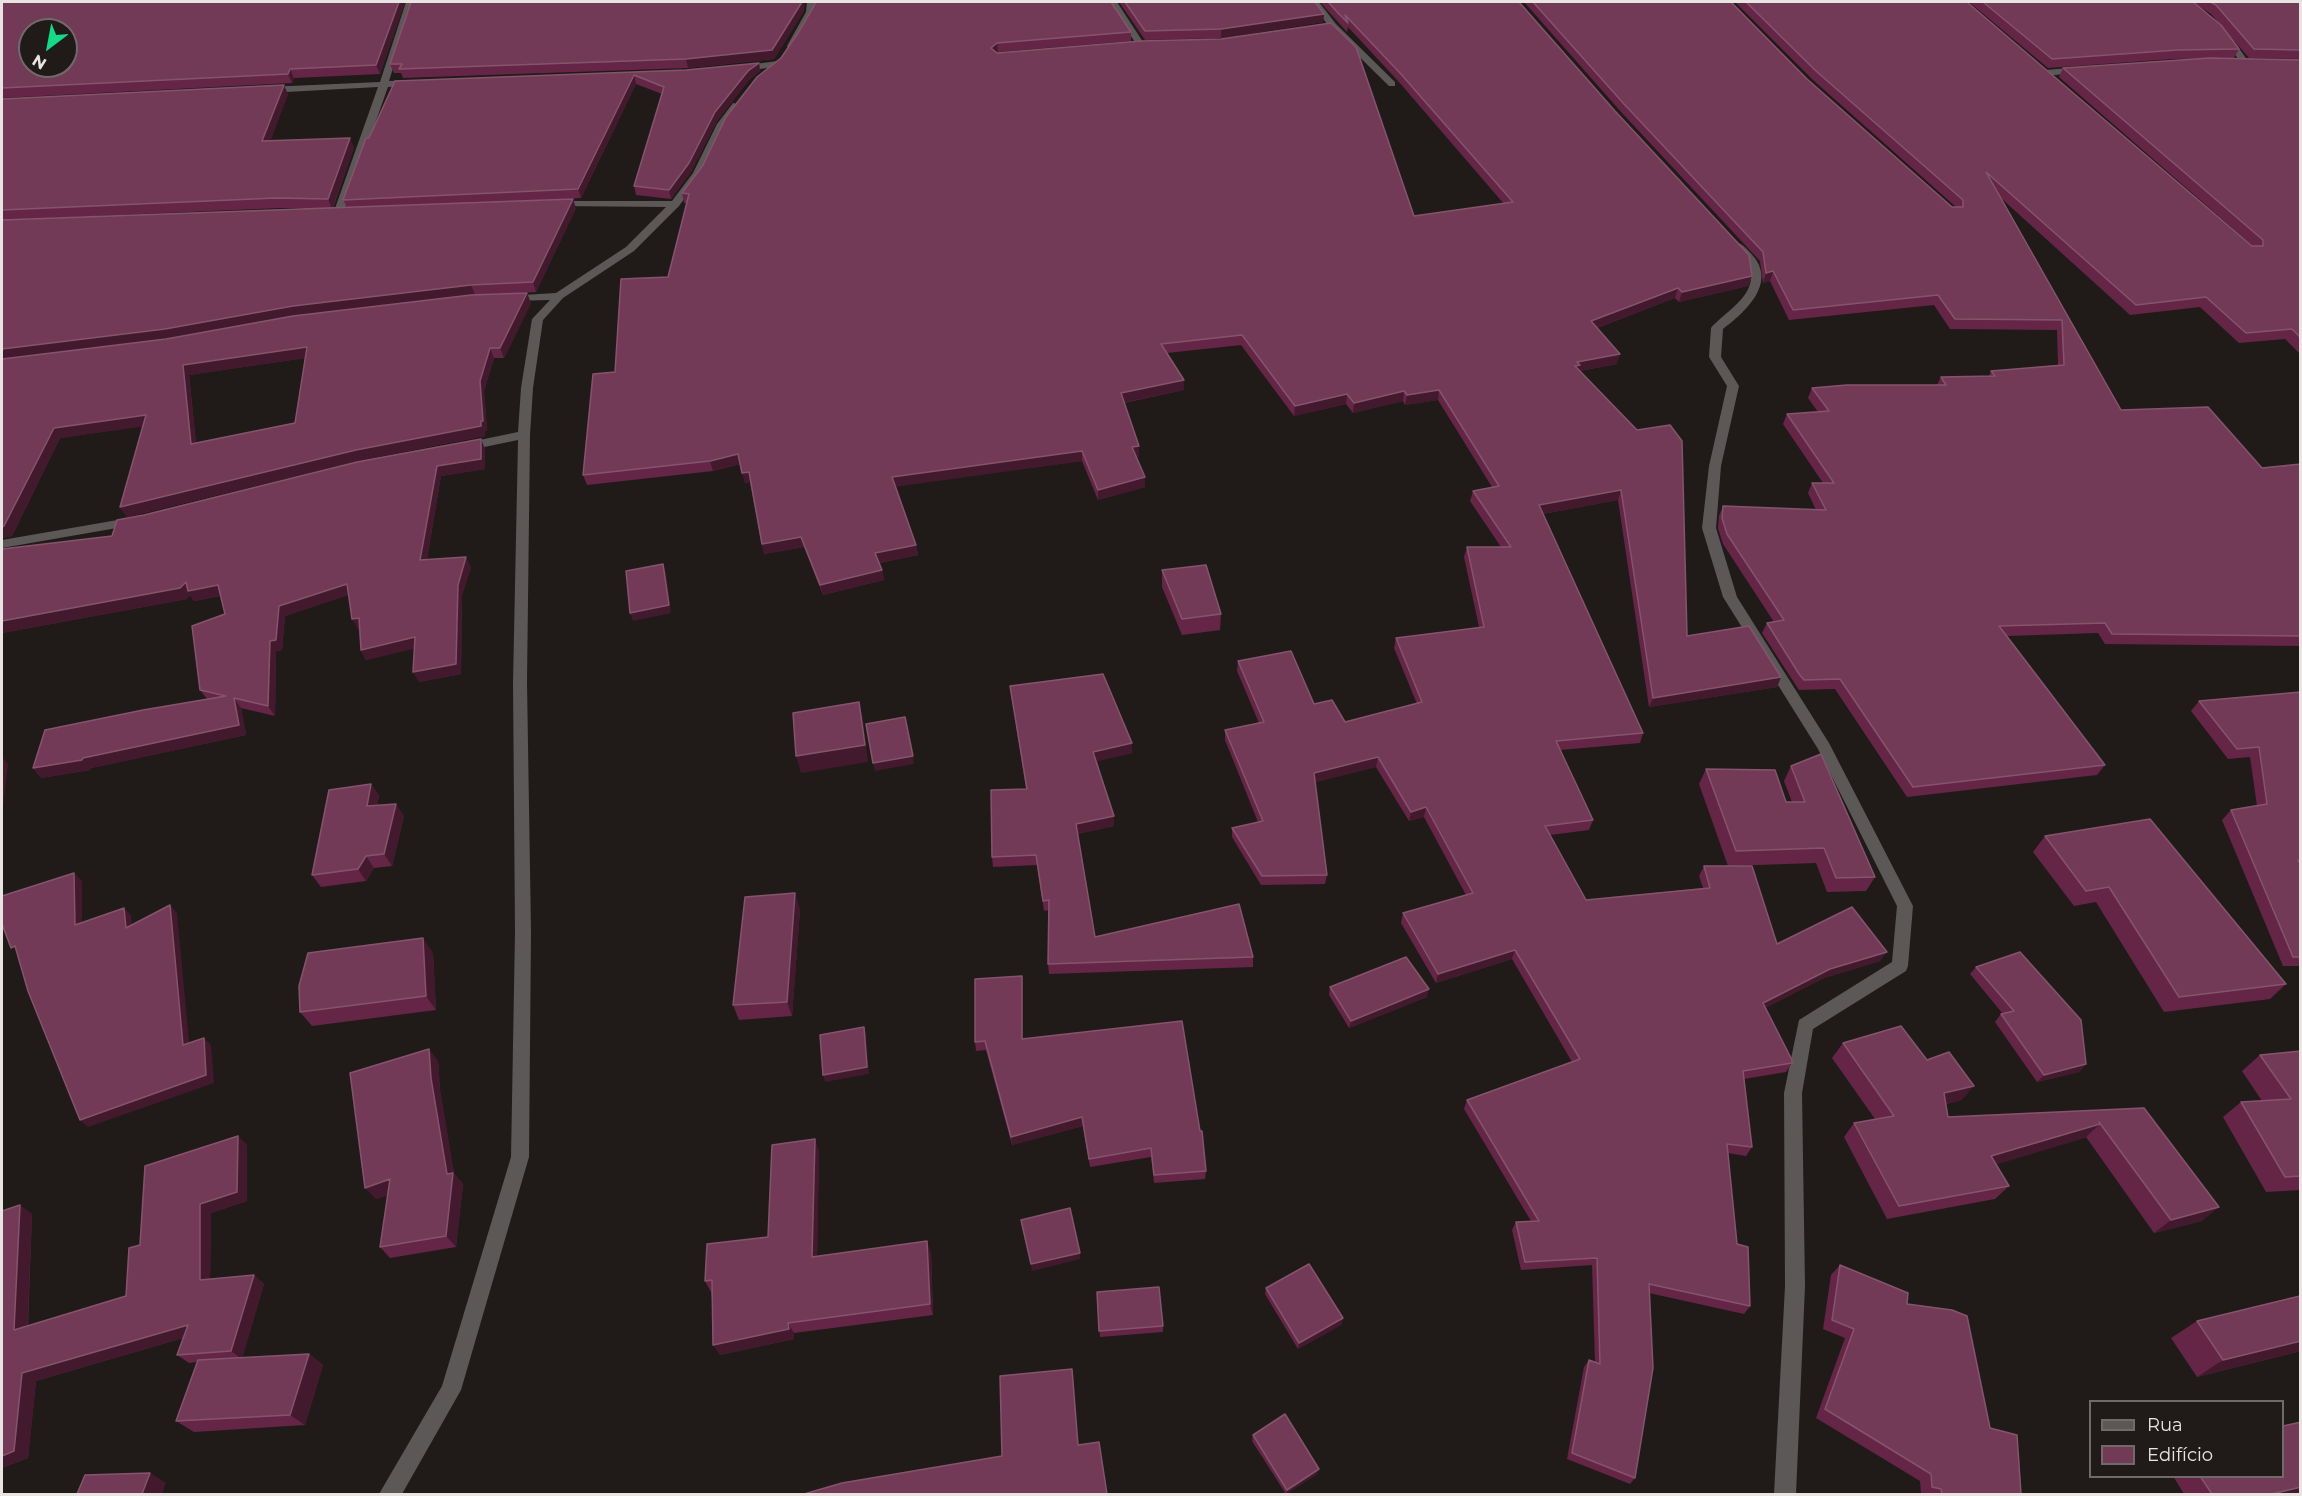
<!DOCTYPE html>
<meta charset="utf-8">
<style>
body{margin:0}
#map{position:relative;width:2302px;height:1496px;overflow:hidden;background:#201b19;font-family:Montserrat,sans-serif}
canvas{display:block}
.frame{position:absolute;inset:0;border:3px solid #e7e4e2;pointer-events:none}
.legend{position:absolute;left:2089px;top:1400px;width:195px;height:78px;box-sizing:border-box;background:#201b19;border:2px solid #706b69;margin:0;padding:8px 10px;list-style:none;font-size:18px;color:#e7e4e2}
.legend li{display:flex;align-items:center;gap:12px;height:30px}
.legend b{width:30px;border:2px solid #706b69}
.north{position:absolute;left:18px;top:18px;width:60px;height:60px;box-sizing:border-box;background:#201b19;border:2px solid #706b69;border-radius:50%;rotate:212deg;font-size:16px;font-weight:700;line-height:24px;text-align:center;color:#e7e4e2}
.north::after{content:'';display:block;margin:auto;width:21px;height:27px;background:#15d989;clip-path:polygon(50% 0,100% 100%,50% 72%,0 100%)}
</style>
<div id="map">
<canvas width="2302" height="1496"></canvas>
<div class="frame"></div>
<ul class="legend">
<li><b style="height:8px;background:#5b5857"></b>Rua</li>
<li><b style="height:16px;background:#733a57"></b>Edifício</li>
</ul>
<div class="north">N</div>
</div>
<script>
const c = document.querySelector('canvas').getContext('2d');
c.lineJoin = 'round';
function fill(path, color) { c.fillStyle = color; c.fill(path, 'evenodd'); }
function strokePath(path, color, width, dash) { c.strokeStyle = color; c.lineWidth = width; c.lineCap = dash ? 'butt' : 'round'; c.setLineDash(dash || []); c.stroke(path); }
const minor = new Path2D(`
 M406 2H414L389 81 412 80 417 83 412 86 388 87 343 214 334 216 333 214 378 87 268 93 263 90 268 87 380 82Z
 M807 2H815L814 12 794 48H788L787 46 806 12Z
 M1109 2H1117L1145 45 1144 47H1138Z
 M1311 2H1319L1336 24 1395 82V86H1389L1330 28Z
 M2223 34H2229L2248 61 2247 63H2241L2222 36Z
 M778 61 781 62V66L739 72 735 69 739 66Z
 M2079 67 2082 68V72L2046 76 2041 73 2046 70Z
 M733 103 741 105 727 124 703 173 679 206 634 251 563 298 543 320 533 388 530 435 527 682 531 932 529 1157 461 1390 402 1494H379L442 1386 511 1157 515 932 513 682 518 440 465 451 459 447 465 443 518 432 521 388 532 319 550 300 510 301 504 298 506 296 556 293 626 247 666 207 556 206 551 203 552 201H672L693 173 717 124Z
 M1736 242C1743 244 1749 251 1754 257 1776 285 1744 313 1723 329L1721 357 1739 386 1721 466 1716 528 1737 597 1829 743 1913 906 1908 966 1906 971 1813 1029 1802 1093 1805 1286 1796 1494H1774L1785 1286 1784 1093 1799 1020 1892 962 1897 906 1818 749 1723 597 1702 528 1709 466 1727 386 1709 357 1711 328C1727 310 1763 292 1747 263 1743 256 1736 251 1731 245Z
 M135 517 140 518 141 521 140 524 2 548V540Z`);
const wall = new Path2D(`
 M2 2H405L380 74 294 78 292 83 2 98V99L288 94 270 141 354 147 333 208 347 207 343 200 369 138 395 81 686 70 759 63 760 71 749 80 717 121 691 172 671 199 636 195 634 186 662 94 636 84 581 198 500 202 576 208 536 292 475 295 296 316 531 303 504 358H494L484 391 487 431H485V436L361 460 127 517 120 507 143 426 60 438 12 536 2 538ZM281 208H319L2 220ZM305 358 295 423 196 443 189 375Z
 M1119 2H1315L1324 14 1323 22 1221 38 1145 40Z
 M1320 2H1519L1752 276 1748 286 1679 302 1675 298 1597 328 1617 364 1580 371 1687 636 1781 677 1777 687 1649 707 1618 500 1543 514 1643 733 1640 743 1560 750 1593 820 1589 830 1550 835 1586 900 1703 888 1699 876 1704 866 1777 944 1880 961 1824 978 1765 1008 1792 1063 1786 1072 1744 1079 1752 1147 1746 1156 1728 1153 1737 1244 1750 1306 1744 1314 1649 1293 1635 1478 1630 1484 1567 1459 1584 1367 1589 1360 1595 1362 1592 1265 1521 1270 1512 1230 1516 1222 1531 1221 1464 1109 1467 1100 1572 1062 1512 959 1436 983 1401 923 1403 913 1466 895 1424 817 1409 821 1376 767 1315 782 1327 875 1325 884 1261 885 1232 837V828L1258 822 1225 740V730L1259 723 1237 671 1238 661 1345 722 1417 704 1394 648 1396 638 1479 627 1464 557 1467 547H1501L1470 501 1473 491 1492 487 1438 400 1405 405 1403 401 1353 413 1346 404 1294 416 1241 345 1167 353 1184 380V390L1124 403 1139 446V456L1136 457 1145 487 1098 500 1082 461 896 486 916 545 918 555 879 563 882 570 884 580 823 595 804 547 764 554 750 482 745 483 741 464 713 471 587 485 583 475 615 372 668 277 687 203H684L682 193 781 58 800 30 815 4 1131 32V41L998 52 997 53 1414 216 1504 204 1399 82 1348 27 1347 32Z
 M1524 2H1731L1807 79 1952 207H1956L1813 80 1735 2H1967L2252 246H2253L2059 77 2063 68 2301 60V355L2285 339 2239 343 2200 307 2130 315 2002 199 2121 410 2262 468 2301 464V646L2105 644 2098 633 2007 636 2105 765 2097 775 1907 797 1835 689 1799 690 1795 684 1762 633 1767 623 1774 622 1723 544 1718 528 1719 516 1723 506 1816 510 1808 493 1812 483H1823L1783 424 1787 414 1818 412 1808 398 1812 388 1937 385 1941 377 1989 376 1991 371 2058 365 2057 330 1950 329 1934 305 1789 320 1770 281 1763 283 1760 261 1622 113Z
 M1969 2H2301V59L2249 58 2224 29 2239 49 2234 58 2173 59 2048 68ZM2197 5 2211 14 2219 23Z
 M804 11 774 59 688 68 403 78 401 73H394L390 64Z
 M481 439 485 449V469L441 476 427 559 471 567 462 595 461 674 419 682 415 648 366 660 361 650 360 629H358L348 595 285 616 282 650 276 651 275 716 241 708 246 735 91 768 90 770 41 778 33 768 207 699 200 690 225 614 220 596 194 601 190 595 187 599 2 633V546L4 549 112 536 144 515Z
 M1162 570 1221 614 1220 630 1182 635 1162 587Z
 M1010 686 1132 753 1097 761 1114 826 1077 834 1095 937 1253 957V967L1049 974 1048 964 1049 910 1044 911 1037 865 993 867 992 857 1026 789Z
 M2301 692V966H2283L2222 820 2231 810 2257 806 2250 757 2228 759 2191 711 2199 701Z
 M1791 766 1875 877 1866 891 1827 892 1816 863 1728 866 1699 784 1706 769 1786 802H1792L1784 781Z
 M371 784 379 796 377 805 404 816 392 866 374 868 366 881 321 887 312 875Z
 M2045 836 2286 984 2270 999 2164 1012 2096 902 2074 906 2033 852Z
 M800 909 792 1016 739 1020 733 1005Z
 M433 953 436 1010 312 1026 300 1012Z
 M1976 967 2086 1064 2079 1072 2037 1082 1995 1022 2001 1014H2003L1970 974Z
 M1022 976 1023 986V1039L1206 1171 1205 1179 1154 1183 1151 1157 1090 1167 1083 1126 1012 1145 986 1050 976 1051 975 1042Z
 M1330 987 1427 997 1349 1028 1329 995Z
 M1843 1043 1927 1060 1962 1100 1946 1104 1948 1117 2144 1108 2202 1221 2154 1233 2086 1137 1996 1164 2009 1186 1995 1199 1887 1219 1844 1137 1854 1123 1875 1119 1832 1058Z
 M2301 1051V1190L2266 1192 2223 1117 2241 1102 2262 1101 2242 1071 2260 1055Z
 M438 1061 440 1090 454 1174 463 1184 456 1247 390 1258 380 1247 388 1195 376 1199Z
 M247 1145V1201L211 1213 210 1279 254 1275 264 1284 242 1358 309 1354 323 1365 305 1425 194 1432 176 1421 197 1362 189 1363 177 1355 183 1338 36 1381 28 1458 2 1468V1211L32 1214 28 1326 126 1296 140 1245Z
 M819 1151 817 1256 931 1252 933 1315 794 1333V1339L720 1355 711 1292 705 1281 768 1237Z
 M1840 1265 1907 1304 1990 1428 2021 1494H1921L1920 1481 1816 1418 1845 1338 1823 1329 1831 1275Z
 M1266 1288 1343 1318 1341 1325 1298 1349 1265 1294Z
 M1097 1292 1163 1326V1332L1100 1337Z
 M2301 1297V1351L2197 1377 2171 1338 2197 1321Z
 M2301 1422V1492L2290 1494H2184L2173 1476H2283Z
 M1253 1435 1317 1474 1286 1494 1252 1441Z`);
const shadedWall = new Path2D(`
 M399 2H405L380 74 376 65Z
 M802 2H805L804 11 774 59 688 68 686 59Z
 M1324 14 1323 22 1221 38V29Z
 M997 43 998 52 992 57 991 48Z
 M759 63 760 71 749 80 717 121 691 172 671 199 669 190 715 112 748 71Z
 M290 69 294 78 292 83 288 74Z
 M634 75 636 84 581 198 578 189Z
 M284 85 288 94 267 151 262 141Z
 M350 138 354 147 332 209 328 199Z
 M573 199 576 208 536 292 533 282Z
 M1773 271 1770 281 1763 283 1766 273Z
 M1752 276 1748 286 1679 302 1682 292Z
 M471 285 475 295 298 316 171 339 2 359V349L293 306Z
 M1678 288 1675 298 1588 331 1591 321Z
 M527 293 531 303 504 358 500 348Z
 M307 347 312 357 189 375 197 454 191 444 183 365Z
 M490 348 494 358 484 391 487 431H485V436L361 460 127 517 120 507 480 381Z
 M1620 354 1617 364 1578 371 1575 366 1577 362Z
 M1184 380V390L1121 403V393Z
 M1439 390 1438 400 1405 405 1407 395Z
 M1404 391 1403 401 1353 413 1354 403Z
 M1347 394 1346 404 1294 416 1295 406Z
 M146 415 153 425 60 438 12 536 2 538V527L54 428Z
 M481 439 485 449V469L441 476 425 570 420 560 437 466Z
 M1139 446V456L1132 457V447Z
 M1082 451V461L894 487 892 477Z
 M738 454 741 464 713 471 710 461Z
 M749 472 751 482 745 483 742 473Z
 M1145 477V487L1098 500V490Z
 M1621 490 1618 500 1537 515 1539 505Z
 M801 537 804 547 764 554 762 544Z
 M916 545 918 555 877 563 875 553Z
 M466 557 471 567 462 595 461 674 419 682 413 672 458 585Z
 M663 564 666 572 671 613 633 621 630 613Z
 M882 570 884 580 823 595 820 585Z
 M186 582 218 585 224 595 194 601 190 595 187 599 2 633V621Z
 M347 584 352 594 285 616 282 650 276 651 275 716 268 706 270 641 279 606Z
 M359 618 365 628 358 629 352 619Z
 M415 637 421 647 366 660 361 650Z
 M1781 677 1777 687 1649 707 1653 698Z
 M234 698 241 708 246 735 91 768 90 770 41 778 33 768 83 758Z
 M859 702 863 719 868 762 801 773 796 756Z
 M1132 743V753L1094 762 1093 752Z
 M913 756 914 764 875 771 873 763Z
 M2 757 8 764 2 815Z
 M1378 757 1376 767 1313 783 1314 773Z
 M371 784 379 796 375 818 367 806Z
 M396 804 404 816 392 866 384 854Z
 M1426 807 1424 817 1409 821 1411 812Z
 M1114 816V826L1076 834V824Z
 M366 856 374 868 366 881 358 869Z
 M74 873 82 881V932L75 925Z
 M795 893 800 909 792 1016 787 1002Z
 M170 905 177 913 190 1052 183 1045Z
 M124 908 131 915 133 936 126 928Z
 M423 938 433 953 436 1010 426 996Z
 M1515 950 1512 959 1436 983 1438 974Z
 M1887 952 1880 961 1824 978 1757 1012 1763 1003 1830 969Z
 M1022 976 1023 986V1048L1022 1039Z
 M1429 989 1427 997 1349 1028 1351 1021Z
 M864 1027 866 1034 869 1074 825 1082 823 1075Z
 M204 1038 211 1045 214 1083 88 1127 80 1120Z
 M429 1049 438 1061 440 1090 454 1174 463 1184 456 1247 446 1236 431 1078Z
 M2086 1064 2079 1072 2037 1082 2044 1075Z
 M1974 1086 1962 1100 1932 1107 1944 1093Z
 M1082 1117 1083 1126 1012 1145 1011 1137Z
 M2100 1124 2085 1138 1978 1170 1991 1156Z
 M238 1136 247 1145V1201L211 1213 210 1289 200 1280V1204Z
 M815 1139 819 1151 817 1268 812 1257Z
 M390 1179 400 1190 376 1199 365 1188Z
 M20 1205 32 1214 27 1338 14 1330Z
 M2219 1207 2202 1221 2154 1233 2171 1220Z
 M927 1241 931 1252 933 1315 930 1304Z
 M1080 1253V1259L1032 1271 1031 1264Z
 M254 1275 264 1284 242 1359 231 1351Z
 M1343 1318 1341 1325 1298 1349 1299 1343Z
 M788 1323 794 1333V1339L720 1355 713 1345Z
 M188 1325 199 1333 36 1381 28 1458 2 1468V1456L22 1373Z
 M2301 1341 2300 1351 2197 1377 2223 1360Z
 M309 1354 323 1365 305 1425 290 1415Z
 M1319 1469 1317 1474 1286 1494 1287 1490Z
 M150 1473 166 1483 162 1494H142Z
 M2301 1487V1492L2290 1494H2272Z`);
const building = new Path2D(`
 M2 2H399L376 65 290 69 288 74 2 88ZM30 30H66V66H30Z
 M411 2H802L772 50 686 59 399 69 402 64H390Z
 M815 2H1111L1131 32 997 43 991 48 997 53 1141 41 1221 39 1331 23 1356 47 1414 216 1513 202 1400 73 1345 15 1348 23 1339 14 1328 2H1519L1615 111 1749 255 1752 276 1682 292 1678 288 1591 321 1620 354 1577 362 1580 365 1575 366 1637 430 1670 425 1682 441 1687 636 1749 626 1781 677 1653 698 1621 490 1539 505 1643 733 1556 741 1593 820 1545 826 1586 900 1710 888 1704 866H1752L1777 944 1852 907 1887 952 1830 969 1763 1003 1792 1060V1063L1743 1071 1752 1147 1727 1144 1737 1244 1748 1247 1750 1306 1649 1284 1653 1368 1635 1478 1572 1453 1589 1360 1600 1364 1597 1258 1525 1262 1516 1222 1539 1221 1467 1100 1580 1059 1515 950 1438 974 1403 913 1473 893 1426 807 1411 812 1378 757 1314 773 1327 875 1262 876 1232 828 1263 821 1225 730 1264 722 1238 661 1291 651 1314 704 1332 700 1345 722 1422 702 1396 638 1484 627 1467 547H1511L1473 491 1499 486 1439 390 1407 395 1404 391 1354 403 1347 394 1295 406 1242 335 1161 344 1184 380 1121 393 1139 446 1132 447 1145 477 1098 490 1082 451 892 477 916 545 875 553 882 570 820 585 801 537 762 544 749 472 742 473 738 454 710 461 583 475 593 374 615 372 621 279 668 277 689 194 682 193 703 165 726 117 757 77 781 58 800 30 815 4Z
 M1125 2H1315L1324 14 1221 29 1145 31Z
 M1533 2H1731L1807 79 1952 207H1963V200L1816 71 1746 2H1967L2252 246H2263V240L2063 68 2210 58 2301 60V338L2292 329 2246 333 2206 297 2136 305 1986 172 2121 410 2208 407 2262 468 2301 464V636L2112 634 2105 623 1999 626 2105 765 1913 787 1840 679 1804 680 1799 674 1767 623 1784 620 1727 534 1722 518 1723 506 1826 510 1812 483H1834L1787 414 1829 411 1812 388 1847 385H1946L1941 377 1995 376 1991 371 2064 365 2062 320 1955 319 1938 295 1793 310 1773 271 1766 273 1763 252 1624 104Z
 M1983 2H2193L2221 25 2239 49 2178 50 2052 59Z
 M2210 2H2301V50L2254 49 2216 5Z
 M759 63 748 71 715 112 689 163 669 190 634 186 664 87 634 75 578 189 343 200 366 138H369L395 81 686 70Z
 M284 85 262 141 350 138 328 199 276 198 2 210V99Z
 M573 199 533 282 471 285 293 306 165 329 2 349V220Z
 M527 293 500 348H490L480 381 483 421H481V426L356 450 120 507 146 415 54 428 4 526 2 527V359L166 339 293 316 471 295ZM307 347 295 423 191 444 183 365Z
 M481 439V459L437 466 420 560 466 557 458 585 456 664 413 672 415 637 361 650 359 618 352 619 347 584 279 606 276 640 270 641 268 706 234 698 239 725 83 758 82 760 33 768 45 730 143 710 226 696 200 690 192 626 225 614 218 585 188 591 186 582 180 588 2 621V549L112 536 117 520 144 515 357 462Z
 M663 564 669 605 630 613 626 571Z
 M1206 565 1221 614 1182 619 1162 570Z
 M1103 674 1132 743 1093 752 1114 816 1076 824 1095 937 1239 904 1253 957 1048 964 1049 900 1043 901 1036 855 992 857 991 790 1027 789 1010 686Z
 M2301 692V860H2298L2301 866V957H2293L2231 810 2267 804 2259 747 2237 749 2199 701Z
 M859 702 865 745 796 756 793 713Z
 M905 717 913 756 873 763 866 724Z
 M1821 754 1875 877 1836 878 1824 848 1736 851 1706 769 1775 770 1786 802H1805L1791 766Z
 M371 784 367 806 396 804 384 854 366 856 358 869 312 875 329 790Z
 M2150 819 2286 984 2179 997 2109 887 2086 891 2045 836Z
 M74 873 75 925 124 908 126 928 170 905 183 1045 204 1038 206 1075 80 1120 28 991 15 946 11 948 2 924V896Z
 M795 893 787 1002 733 1005 745 897Z
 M423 938 426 996 300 1012 299 986 308 953Z
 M2020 952 2081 1020 2086 1064 2044 1075 2001 1014 2014 1011 1976 967Z
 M1406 957 1429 989 1351 1021 1330 987Z
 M1022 976V1039L1182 1021 1200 1131H1202L1206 1171 1154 1175 1151 1148 1089 1159 1082 1117 1011 1137 985 1041 975 1042V979Z
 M1901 1026 1927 1060 1949 1052 1974 1086 1944 1093 1948 1117 2144 1108 2219 1207 2171 1220 2099 1122 2100 1124 1991 1156 2009 1186 1899 1206 1854 1123 1894 1116 1843 1043Z
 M864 1027 867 1067 823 1075 820 1035Z
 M429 1049 431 1078 447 1174 453 1173 446 1236 380 1247 390 1179 365 1188 350 1073Z
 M2301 1051V1176L2285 1177 2241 1102 2291 1099 2260 1055Z
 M238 1136 237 1192 200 1204V1280L254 1275 231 1351 177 1355 188 1325 22 1373 14 1451 2 1456V1211L20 1205 14 1330 126 1296 129 1248 140 1245 145 1166Z
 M815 1139 812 1257 927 1241 930 1304 788 1323 789 1329 713 1345 712 1280 705 1281 707 1244 768 1237 772 1145Z
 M1070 1208 1080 1253 1031 1264 1021 1220Z
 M1309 1264 1343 1318 1299 1343 1266 1288Z
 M1840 1265 1908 1293 1907 1304 1952 1310 1967 1316 1990 1428 2017 1435 2021 1494H1942L1941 1489 1932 1487 1931 1474 1825 1409 1854 1329 1832 1320Z
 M1159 1287 1163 1326 1099 1331 1097 1292Z
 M2300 1296 2301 1341 2223 1360 2197 1321Z
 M309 1354 290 1415 176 1421 198 1360Z
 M1072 1369 1078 1445 1099 1442 1107 1494H804L842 1483 1002 1456 1000 1376Z
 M1285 1414 1319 1469 1287 1490 1253 1435Z
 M2301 1422V1487L2272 1494H2212L2200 1476H2283V1426Z
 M150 1473 142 1494H77L85 1475Z`);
fill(minor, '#5b5857');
fill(wall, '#652546');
fill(shadedWall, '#43192d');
fill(building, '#733a57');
strokePath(building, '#85546c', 1.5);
</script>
